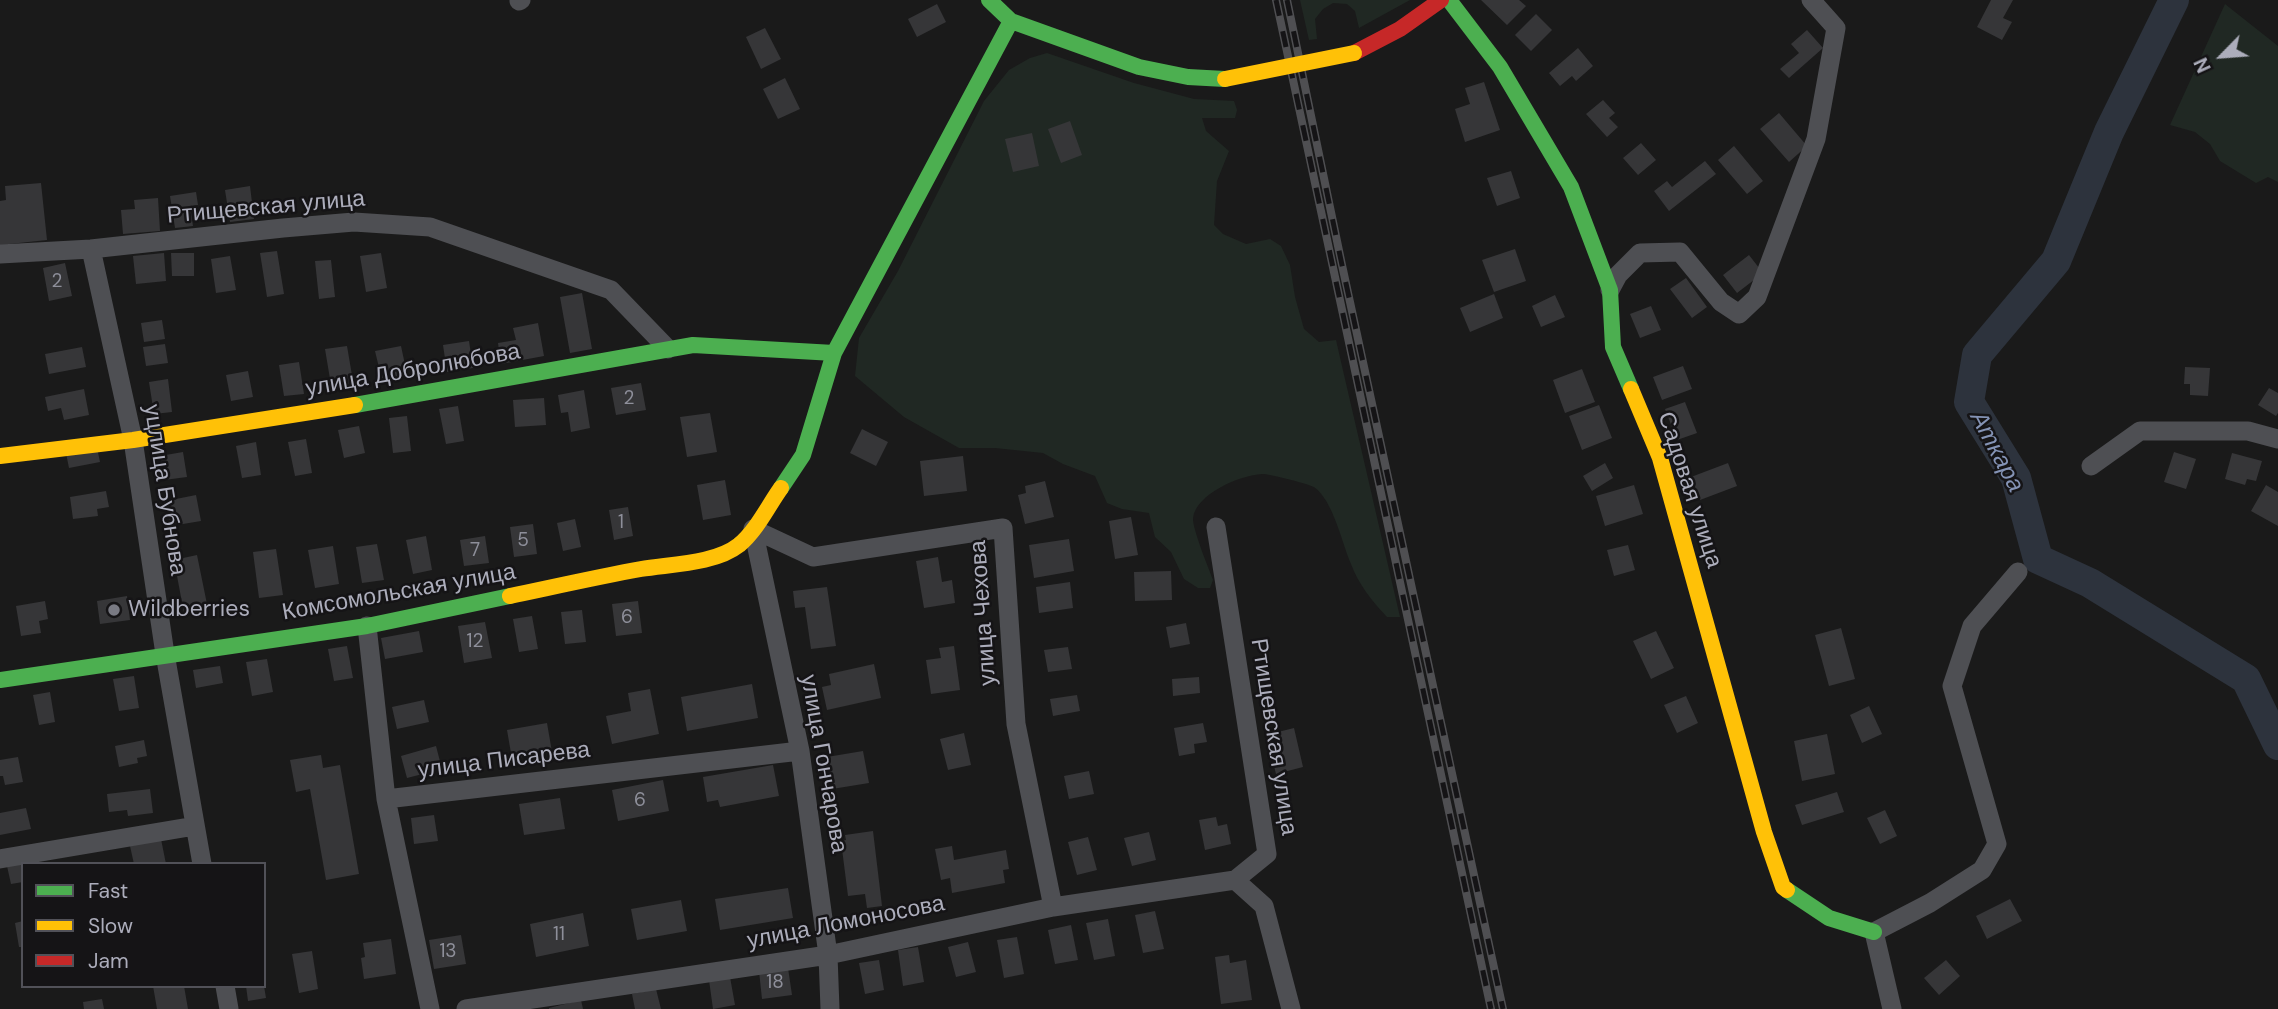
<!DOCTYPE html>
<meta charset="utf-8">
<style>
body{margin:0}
#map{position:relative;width:2278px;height:1009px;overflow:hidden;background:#1a1a1a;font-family:"DM Sans",sans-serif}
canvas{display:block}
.legend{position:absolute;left:21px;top:862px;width:245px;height:126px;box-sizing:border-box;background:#151416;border:2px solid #515158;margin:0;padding:9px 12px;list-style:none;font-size:21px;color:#acadbb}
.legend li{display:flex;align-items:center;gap:14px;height:35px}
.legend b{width:35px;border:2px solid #515158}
.north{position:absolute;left:2187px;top:21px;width:70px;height:70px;-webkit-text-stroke:5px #151416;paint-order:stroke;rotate:245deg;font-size:19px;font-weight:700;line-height:28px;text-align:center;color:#acadbb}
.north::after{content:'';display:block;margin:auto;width:24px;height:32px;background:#acadbb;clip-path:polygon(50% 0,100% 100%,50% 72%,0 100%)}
</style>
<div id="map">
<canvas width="2278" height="1009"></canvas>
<ul class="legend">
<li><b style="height:9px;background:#4caf50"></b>Fast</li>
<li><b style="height:9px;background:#ffc107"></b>Slow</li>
<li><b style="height:9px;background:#c62828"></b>Jam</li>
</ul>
<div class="north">N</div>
</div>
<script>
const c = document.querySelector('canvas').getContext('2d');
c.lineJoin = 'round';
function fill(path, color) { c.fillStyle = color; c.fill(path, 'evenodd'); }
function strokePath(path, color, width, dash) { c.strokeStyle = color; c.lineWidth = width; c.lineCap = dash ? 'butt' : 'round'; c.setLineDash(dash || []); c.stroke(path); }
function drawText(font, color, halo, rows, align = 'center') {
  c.font = font + ' "DM Sans",sans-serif'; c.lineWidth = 5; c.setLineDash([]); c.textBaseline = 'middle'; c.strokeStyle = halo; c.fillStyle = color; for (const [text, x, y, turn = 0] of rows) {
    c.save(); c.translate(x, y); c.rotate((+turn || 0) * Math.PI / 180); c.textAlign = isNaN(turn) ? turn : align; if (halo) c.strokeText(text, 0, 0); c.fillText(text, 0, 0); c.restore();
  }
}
const green = new Path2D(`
 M1300 0H1410L1359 28 1355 11 1347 4 1333 3 1323 9 1315 19 1317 39 1309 40Z
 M2225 4 2278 46V182L2268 177 2256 183 2220 161 2210 144 2195 132 2170 125Z
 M1047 53 1134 83 1194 99 1234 101 1237 110 1235 118H1202L1206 131 1229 151 1217 181 1214 225 1223 234 1246 244 1270 239 1281 246 1290 265 1295 297 1304 329 1319 342 1336 340 1400 617H1387C1372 601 1359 585 1351 564 1342 543 1333 500 1314 487 1309 484 1267 473 1262 474 1240 475 1196 494 1193 518 1192 528 1209 569 1213 580L1210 588H1198L1184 579 1171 552 1155 537 1149 513 1122 509 1107 503 1095 476 1063 464 1043 453 995 448H959L904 417 855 376 859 338 898 271 984 101 1009 70 1030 58Z`);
const river = new Path2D(`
 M2174 0 2109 132 2056 261 1977 355 1969 402 2016 478 2038 559 2090 583 2246 679 2278 745`);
const building = new Path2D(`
 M1481 0H1519L1526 6 1507 25Z
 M1991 0H2013L2003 18 2012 22 2002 40 1977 27Z
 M937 4 946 22 917 37 908 19Z
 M1536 14 1552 30 1531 51 1515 35Z
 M765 28 781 59 761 69 746 37Z
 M1807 30 1823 48 1789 78 1780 69 1799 53 1791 44Z
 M1578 48 1593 66 1576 81 1572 76 1560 86 1549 73Z
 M785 78 800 109 778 119 763 89Z
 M1484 82 1500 130 1465 142 1455 109 1470 104 1465 88Z
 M1603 100 1615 113 1609 118 1618 127 1607 137 1586 114Z
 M1779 113 1807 146 1789 162 1760 129Z
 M1070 121 1082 155 1061 163 1048 129Z
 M1032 133 1039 166 1013 172 1005 139Z
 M1641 143 1656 160 1638 175 1623 158Z
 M1734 146 1763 181 1747 194 1718 160Z
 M1705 161 1716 174 1669 211 1654 191 1667 181 1672 187Z
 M1511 171 1520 198 1497 206 1487 178Z
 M41 183 47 240 0 245V201L6 200 5 186Z
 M250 186 254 219 230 222 225 190Z
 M196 192 198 205 190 206 193 226 175 228 170 196Z
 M158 198 160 231 123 234 121 210 135 209 134 200Z
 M1515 249 1526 281 1494 292 1482 260Z
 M277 251 284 294 267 297 260 253Z
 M164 253 166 281 136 284 133 256Z
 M171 253H194V276H172Z
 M381 253 387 288 366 292 360 256Z
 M1749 255 1763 273 1737 293 1723 275Z
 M230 256 236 290 216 293 211 259Z
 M331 260 335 297 319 299 315 261Z
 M65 263 72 296 49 301 43 268Z
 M1686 278 1707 307 1692 318 1670 289Z
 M582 293 592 349 570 353 560 297Z
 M1494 294 1503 318 1470 332 1460 308Z
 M1555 295 1565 317 1541 327 1532 306Z
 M1651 306 1661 330 1640 338 1630 314Z
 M162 320 165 339 144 342 141 323Z
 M538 323 544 356 501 364 498 343 516 340 513 328Z
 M469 341 473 368 447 372 443 345Z
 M165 344 168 363 146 366 143 347Z
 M347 346 354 387 332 391 325 349Z
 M401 346 407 374 382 380 375 351Z
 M82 347 86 367 49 374 45 354Z
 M299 362 304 394 284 396 279 365Z
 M1683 366 1692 389 1662 400 1653 377Z
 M2185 367 2210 368 2208 396 2190 395V384H2184Z
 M1582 369 1595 402 1565 413 1553 380Z
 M248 371 253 397 231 401 226 375Z
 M168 379 172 412 154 414 149 382Z
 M641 383 646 410 616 415 611 388Z
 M2269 388 2278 393V413L2276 416 2258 405Z
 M84 389 89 415 64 420 61 408 48 411 45 397Z
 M584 390 590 428 571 432 568 412 561 413 558 395Z
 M544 398 546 425 515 427 513 400Z
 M1685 402 1697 433 1677 440 1665 409Z
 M1599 405 1612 438 1582 450 1569 416Z
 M458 406 464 441 446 444 439 409Z
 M710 413 717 452 687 457 680 417Z
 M407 416 411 451 393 453 389 418Z
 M359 426 365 453 344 458 338 430Z
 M862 429 888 442 876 466 850 453Z
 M306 439 312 473 295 476 288 442Z
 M256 442 261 475 242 478 236 446Z
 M96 443 100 462 69 468 65 448Z
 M183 452 187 477 164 480 160 456Z
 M2174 452 2196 459 2186 489 2164 482Z
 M2232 453 2262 461 2256 481 2247 479 2245 485 2225 479Z
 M963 456 967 491 924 496 920 461Z
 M1605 463 1613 478 1592 491 1583 476Z
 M1728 463 1737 486 1700 500 1691 477Z
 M725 480 731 515 703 520 697 485Z
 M1045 481 1054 517 1025 524 1018 495 1026 493 1025 486Z
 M1634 485 1643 514 1605 526 1596 496Z
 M2266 485 2278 492V526L2251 511Z
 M106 491 109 507 97 509 98 516 73 519 70 497Z
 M196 495 201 521 171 526 166 501Z
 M628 507 633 536 614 540 609 510Z
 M1131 517 1138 555 1115 559 1109 521Z
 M575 519 581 547 563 551 557 523Z
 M533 524 537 554 514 557 510 527Z
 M426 536 432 570 413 574 406 540Z
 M485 536 489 563 464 566 460 540Z
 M1069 539 1074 571 1034 578 1029 545Z
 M377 544 384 580 362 583 356 547Z
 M1628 545 1635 570 1614 576 1607 550Z
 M333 546 339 584 315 588 308 550Z
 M276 549 283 595 259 598 253 552Z
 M197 555 208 609 184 613 174 560Z
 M938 557 942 582 952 580 955 603 924 608 916 561Z
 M1171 571 1172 600 1135 601 1134 572Z
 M1070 582 1073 608 1039 613 1036 587Z
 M827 587 836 646 811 649 805 607 795 608 793 591Z
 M127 596 130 620 100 624 97 601Z
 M45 601 48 619 39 621 41 633 21 636 16 606Z
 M638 601 642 633 616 636 612 604Z
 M582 610 586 642 565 644 561 612Z
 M532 616 538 649 519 652 513 619Z
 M485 622 492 658 464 663 458 626Z
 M1186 623 1190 644 1170 648 1166 627Z
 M1841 628 1855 679 1829 686 1815 635Z
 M419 631 423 652 385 659 381 638Z
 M1656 631 1674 668 1651 679 1633 641Z
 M347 646 353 678 334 681 328 649Z
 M954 646 960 690 931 694 926 660 941 658 939 648Z
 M1068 647 1072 669 1048 672 1044 650Z
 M267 659 273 692 252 696 246 662Z
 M874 664 881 698 827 710 822 687 831 685 829 674Z
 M220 666 223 683 196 688 193 670Z
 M134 676 139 708 119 711 113 679Z
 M1199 677 1200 693 1173 696 1172 679Z
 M752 684 758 718 687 731 681 697Z
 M650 689 659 734 612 744 606 716 631 711 628 693Z
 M50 692 55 722 39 725 33 695Z
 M1077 695 1080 711 1053 716 1050 699Z
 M1686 696 1698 723 1677 733 1664 705Z
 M424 700 429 722 397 729 392 707Z
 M1869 706 1882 734 1862 743 1850 715Z
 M547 723 552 752 512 759 507 730Z
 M1203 723 1207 742 1194 744 1195 753 1179 756 1174 728Z
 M1294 728 1303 767 1276 774 1271 754 1279 752 1274 733Z
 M964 733 971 765 948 770 940 739Z
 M1827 734 1835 774 1802 781 1794 741Z
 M144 740 147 756 137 758 138 763 119 767 115 746Z
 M436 746 442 769 407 778 401 756Z
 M863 751 869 783 832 789 827 757Z
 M321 755 323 768 340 765 359 874 326 880 310 789 296 792 290 760Z
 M18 757 23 782 5 785 3 776H0V760Z
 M773 765 779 796 720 807 718 800 707 802 703 777Z
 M1089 771 1094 794 1069 799 1064 776Z
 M663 780 669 811 618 821 612 790Z
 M150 789 153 813 128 816 127 810 109 812 107 794Z
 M1837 792 1844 812 1802 825 1795 805Z
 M560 798 565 829 524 835 519 804Z
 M26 808 31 829 0 835V813Z
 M1885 810 1897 836 1880 844 1867 818Z
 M434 815 438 841 414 844 411 818Z
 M1216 817 1218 826 1227 824 1231 844 1205 850 1199 820Z
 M873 831 882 906 867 908 865 894 848 896 841 841 846 840 845 835Z
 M1149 832 1156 860 1132 866 1124 838Z
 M1088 837 1097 870 1077 875 1068 842Z
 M161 839 166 864H134L130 846Z
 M952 846 954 860 1006 850 1009 869 1003 870 1005 883 952 893 950 878 941 880 935 849Z
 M23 863V882L11 884 7 866Z
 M788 888 793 918 720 930 715 899Z
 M2010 899 2022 921 1987 939 1976 916Z
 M681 900 687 931 637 940 631 909Z
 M1155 911 1164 949 1143 953 1135 915Z
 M583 913 589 946 536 957 530 924Z
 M1108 919 1115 956 1094 960 1086 923Z
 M23 921V947H19L15 923Z
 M1071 925 1078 960 1055 964 1048 930Z
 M461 935 466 964 434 969 429 940Z
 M1017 937 1024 974 1004 978 997 940Z
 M391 939 396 974 364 979 361 958 365 957 363 943Z
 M968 942 976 972 956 977 948 947Z
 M918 947 924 982 903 986 898 950Z
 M312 951 318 989 299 993 292 954Z
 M1229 955 1230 963 1246 960 1252 1000 1221 1004 1215 957Z
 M879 960 884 990 865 994 859 963Z
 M1946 960 1960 976 1939 995 1924 978Z
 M788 968 792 995 762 999 759 971Z
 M730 977 735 1005 713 1009 709 980Z
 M153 986H184L188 1009H157Z
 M246 986H264L266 998 248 1001Z
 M656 989 661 1009H635L632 994Z
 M102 999 104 1009H84L83 1002Z
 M581 1000 583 1009H549V1008Z`);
const street = new Path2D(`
 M519 1 521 0
 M91 249 133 440 165 654 202 864
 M0 254 91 249 283 228 354 222 430 227 611 290 668 349
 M1610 290 1618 275 1640 253 1680 252 1721 302 1739 314 1757 297 1816 139 1836 28 1811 0
 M2091 466 2140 431H2248L2278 439
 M1216 527 1267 854 1235 880 1264 906 1291 1009
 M753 529 813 557 1003 528 1016 724 1053 907
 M753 529 800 751 828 955 830 1009
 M367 626 386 799 800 751
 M386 799 430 1009
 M0 859 195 826
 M225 986 229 1009
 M466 1009 828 955 1053 907 1235 880
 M1892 1009 1874 932 1930 903 1982 870 1997 844 1952 686 1972 626 2018 572`);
const fast = new Path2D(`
 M989 0 1011 21 1139 67 1188 77 1225 79
 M1449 0 1500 67 1571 187 1610 290 1613 347 1631 389
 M355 405 693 345 834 353
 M781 488 803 455 834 353 1011 21
 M0 680 367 626 510 596
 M1787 890 1829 918 1874 932`);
const slow = new Path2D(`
 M1631 389 1660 458 1764 832 1783 887 1787 890
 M0 456 133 440 355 405
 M510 596C553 587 597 577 641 569 671 564 715 564 739 545 757 530 768 506 781 488`);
const jam = new Path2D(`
 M1354 53 1400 29 1441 0`);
const rail = new Path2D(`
 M1276 0 1491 1009
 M1287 0 1342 265 1503 1009`);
const slowBridge = new Path2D(`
 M1225 79 1354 53`);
const markers = [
 [114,610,7,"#797a83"]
];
const numberNames = [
 ["2",57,282],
 ["2",629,399],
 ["1",621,523],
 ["5",523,541],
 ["7",475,551],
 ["6",627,618],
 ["12",475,642],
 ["6",640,801],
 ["11",559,935],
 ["13",448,952],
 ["18",775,983]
];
const streetNames = [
 ["Ртищевская улица",266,208,-5],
 ["улица Добролюбова",413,371,-10],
 ["уцлица Бубнова",164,490,81],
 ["Садовая улица",1689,490,72],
 ["Комсомольская улица",399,593,-10],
 ["улица Чехова",984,613,-94],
 ["Ртищевская улица",1273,737,81],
 ["улица Писарева",504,761,-7],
 ["улица Гончарова",823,764,80],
 ["улица Ломоносова",846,923,-11]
];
const poiNames = [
 ["Wildberries",128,610]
];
const waterNames = [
 ["Аткара",1996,452,62]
];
fill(green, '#202823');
strokePath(river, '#2d333d', 30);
fill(building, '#363638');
strokePath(street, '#4e4f53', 19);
strokePath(fast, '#4caf50', 16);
strokePath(slow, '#ffc107', 16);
strokePath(jam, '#c62828', 16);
strokePath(rail, '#4f4f52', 8);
strokePath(rail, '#151416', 5, [16]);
strokePath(slowBridge, '#ffc107', 16);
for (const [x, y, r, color] of markers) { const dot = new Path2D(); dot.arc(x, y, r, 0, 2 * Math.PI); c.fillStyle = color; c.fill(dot); strokePath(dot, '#151416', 2.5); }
drawText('19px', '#8e8f9a', null, numberNames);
drawText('23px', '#acadbb', '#151416', streetNames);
drawText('23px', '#acadbb', '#151416', poiNames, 'left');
drawText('italic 24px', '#8493b5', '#151416', waterNames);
</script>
